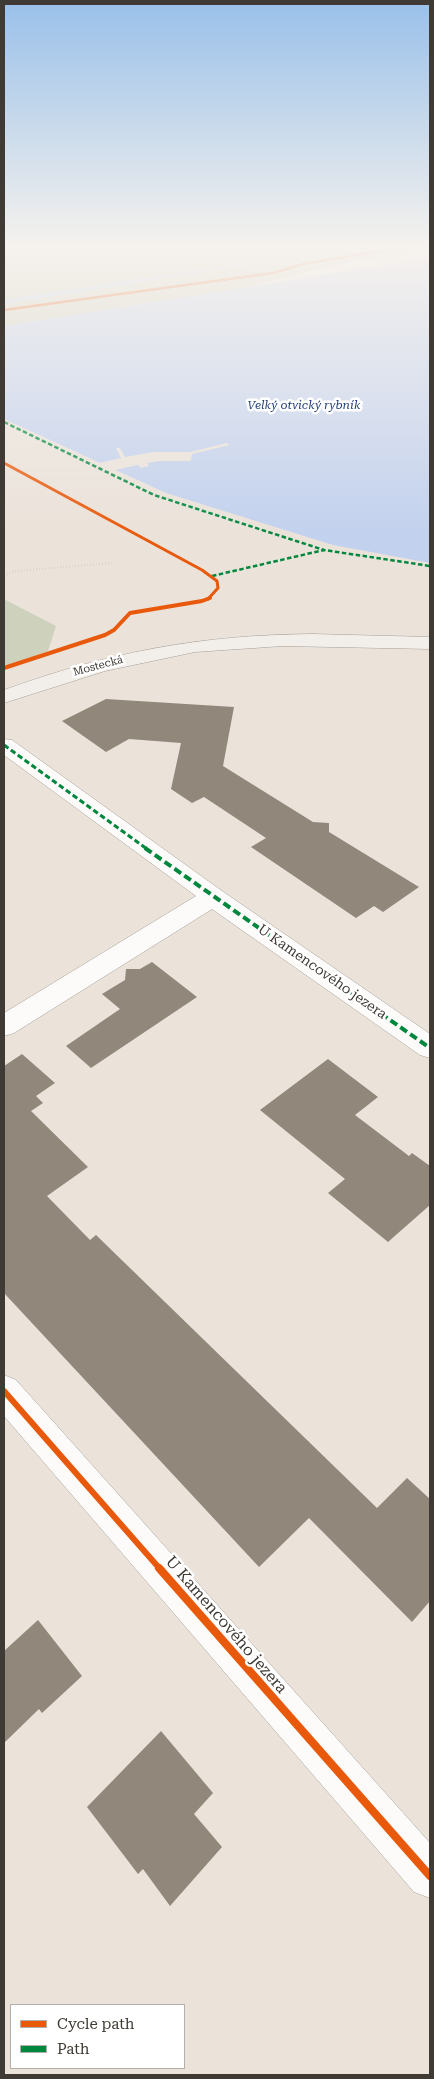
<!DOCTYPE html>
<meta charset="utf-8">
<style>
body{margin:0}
#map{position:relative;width:434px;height:2079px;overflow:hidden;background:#ebe3da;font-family:"Roboto Serif",serif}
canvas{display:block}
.frame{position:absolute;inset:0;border:5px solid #3f3a33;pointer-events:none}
.legend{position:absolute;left:10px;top:2004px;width:175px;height:65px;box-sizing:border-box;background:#fff;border:1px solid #b2b0ad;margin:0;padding:6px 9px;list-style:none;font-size:15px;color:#3f3a33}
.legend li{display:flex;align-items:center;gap:10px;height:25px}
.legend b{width:25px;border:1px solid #b2b0ad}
</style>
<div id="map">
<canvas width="434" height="2079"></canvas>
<div class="frame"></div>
<ul class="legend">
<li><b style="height:6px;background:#e8590c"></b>Cycle path</li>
<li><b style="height:6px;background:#00873e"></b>Path</li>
</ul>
</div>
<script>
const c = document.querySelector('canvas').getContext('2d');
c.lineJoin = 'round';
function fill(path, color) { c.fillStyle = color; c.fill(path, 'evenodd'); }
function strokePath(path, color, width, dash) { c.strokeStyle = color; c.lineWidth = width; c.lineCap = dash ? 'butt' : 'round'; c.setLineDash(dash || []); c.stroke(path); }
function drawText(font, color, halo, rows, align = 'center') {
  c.font = font + ' "Roboto Serif",serif'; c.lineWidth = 5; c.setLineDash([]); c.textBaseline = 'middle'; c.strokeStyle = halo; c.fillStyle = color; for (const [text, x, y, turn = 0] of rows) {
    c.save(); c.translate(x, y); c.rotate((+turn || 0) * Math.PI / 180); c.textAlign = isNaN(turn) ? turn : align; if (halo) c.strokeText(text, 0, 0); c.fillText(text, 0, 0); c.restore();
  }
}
const green = new Path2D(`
 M4 245H430V250L336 265 243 288 4 326Z
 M4 599 56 626 48 651 4 668Z`);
const water = new Path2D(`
 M430 258V563L333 545 166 493 4 419V326Z`);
const pier = new Path2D(`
 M227 443 229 445 192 454 191 461H160L147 463 149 466 141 468 138 465 115 470 99 463 121 458 116 448H120L125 457 154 452H190Z`);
const stream = new Path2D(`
 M360 245H373L4 304V300Z`);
const building = new Path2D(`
 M106 699 234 707 223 766 313 822 329 823V832L419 887 383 912 374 906 356 918 251 847 266 838 204 797 192 803 171 789 181 743 129 739 106 752 62 721Z
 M152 962 197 997 91 1068 66 1046 120 1009 102 994 125 980 126 969H140Z
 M22 1054 55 1083 36 1096 43 1103 31 1111 88 1167 47 1196 90 1240 96 1235 377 1508 407 1478 430 1499V1601L412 1622 309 1518 259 1567 4 1293V1066Z
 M328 1059 378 1097 355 1115 409 1156 412 1153 430 1166V1205L388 1242 328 1193 345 1179 260 1110Z
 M38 1620 82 1676 42 1713 39 1709 4 1743V1651Z
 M161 1731 213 1793 194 1814 222 1847 170 1906 143 1869 138 1874 87 1807Z`);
const path = new Path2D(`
 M4 575 16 571 112 563`);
const street = new Path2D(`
 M4 739 12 740 222 891 430 1034V1058L420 1055 212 909 14 1033 4 1036V1013L196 896 4 755Z
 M4 1375 16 1380 430 1843V1898L414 1892 4 1416Z`);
const secondary = new Path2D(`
 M312 634 430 637V649L283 646 195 652 105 671 4 703V690C109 652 201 635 312 634Z`);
const quietFar2 = new Path2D(`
 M4 422 154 495 324 550
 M212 576 324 550 430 566`);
const quietFar1 = new Path2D(`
 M4 745 147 849`);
const quiet = new Path2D(`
 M145 848 430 1048`);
const cyclewayFar4 = new Path2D(`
 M4 310 273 273 303 264 417 245`);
const cyclewayFar3 = new Path2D(`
 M4 463 202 570 217 581 218 588 208 599`);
const cyclewayFar2 = new Path2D(`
 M4 668 105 635 114 630 130 613 202 601 210 598`);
const cyclewayFar1 = new Path2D(`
 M4 1391 160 1569`);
const cycleway = new Path2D(`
 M159 1568 430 1876`);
const farStreetnames = [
 ["Mostecká",98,666,-15]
];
const farWaternames = [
 ["Velký otvický rybník",304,405]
];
const streetNames = [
 ["U Kamencového jezera",322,972,35]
];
const nearStreetnames = [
 ["U Kamencového jezera",226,1625,49]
];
fill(green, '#ced2bc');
fill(water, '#c2d1ee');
fill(pier, '#ebe3da');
fill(stream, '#c2d1ee');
fill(building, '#91877b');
strokePath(street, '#a59f99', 1);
strokePath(secondary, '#a59f99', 1);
strokePath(path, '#c8c6c3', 2, [0.5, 2.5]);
fill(street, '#fcfbf9');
fill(secondary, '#f2efeb');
strokePath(quietFar2, '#00873e', 2.5, [4.5, 2.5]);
strokePath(quietFar1, '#00873e', 3, [5.5, 3]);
strokePath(quiet, '#00873e', 4, [8, 4]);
strokePath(cyclewayFar4, '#e8590c', 2.5);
strokePath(cyclewayFar3, '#e8590c', 3);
strokePath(cyclewayFar2, '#e8590c', 4);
strokePath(cyclewayFar1, '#e8590c', 6);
strokePath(cycleway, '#e8590c', 8);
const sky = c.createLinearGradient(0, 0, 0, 536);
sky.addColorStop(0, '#99c0ea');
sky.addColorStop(0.46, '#f6f2ee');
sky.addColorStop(1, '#f6f2ee00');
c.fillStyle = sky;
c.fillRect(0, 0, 434, 536);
drawText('11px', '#3f3a33', '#fff', farStreetnames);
drawText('italic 12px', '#254179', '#fff', farWaternames);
drawText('14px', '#3f3a33', '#fff', streetNames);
drawText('16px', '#3f3a33', '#fff', nearStreetnames);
</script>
